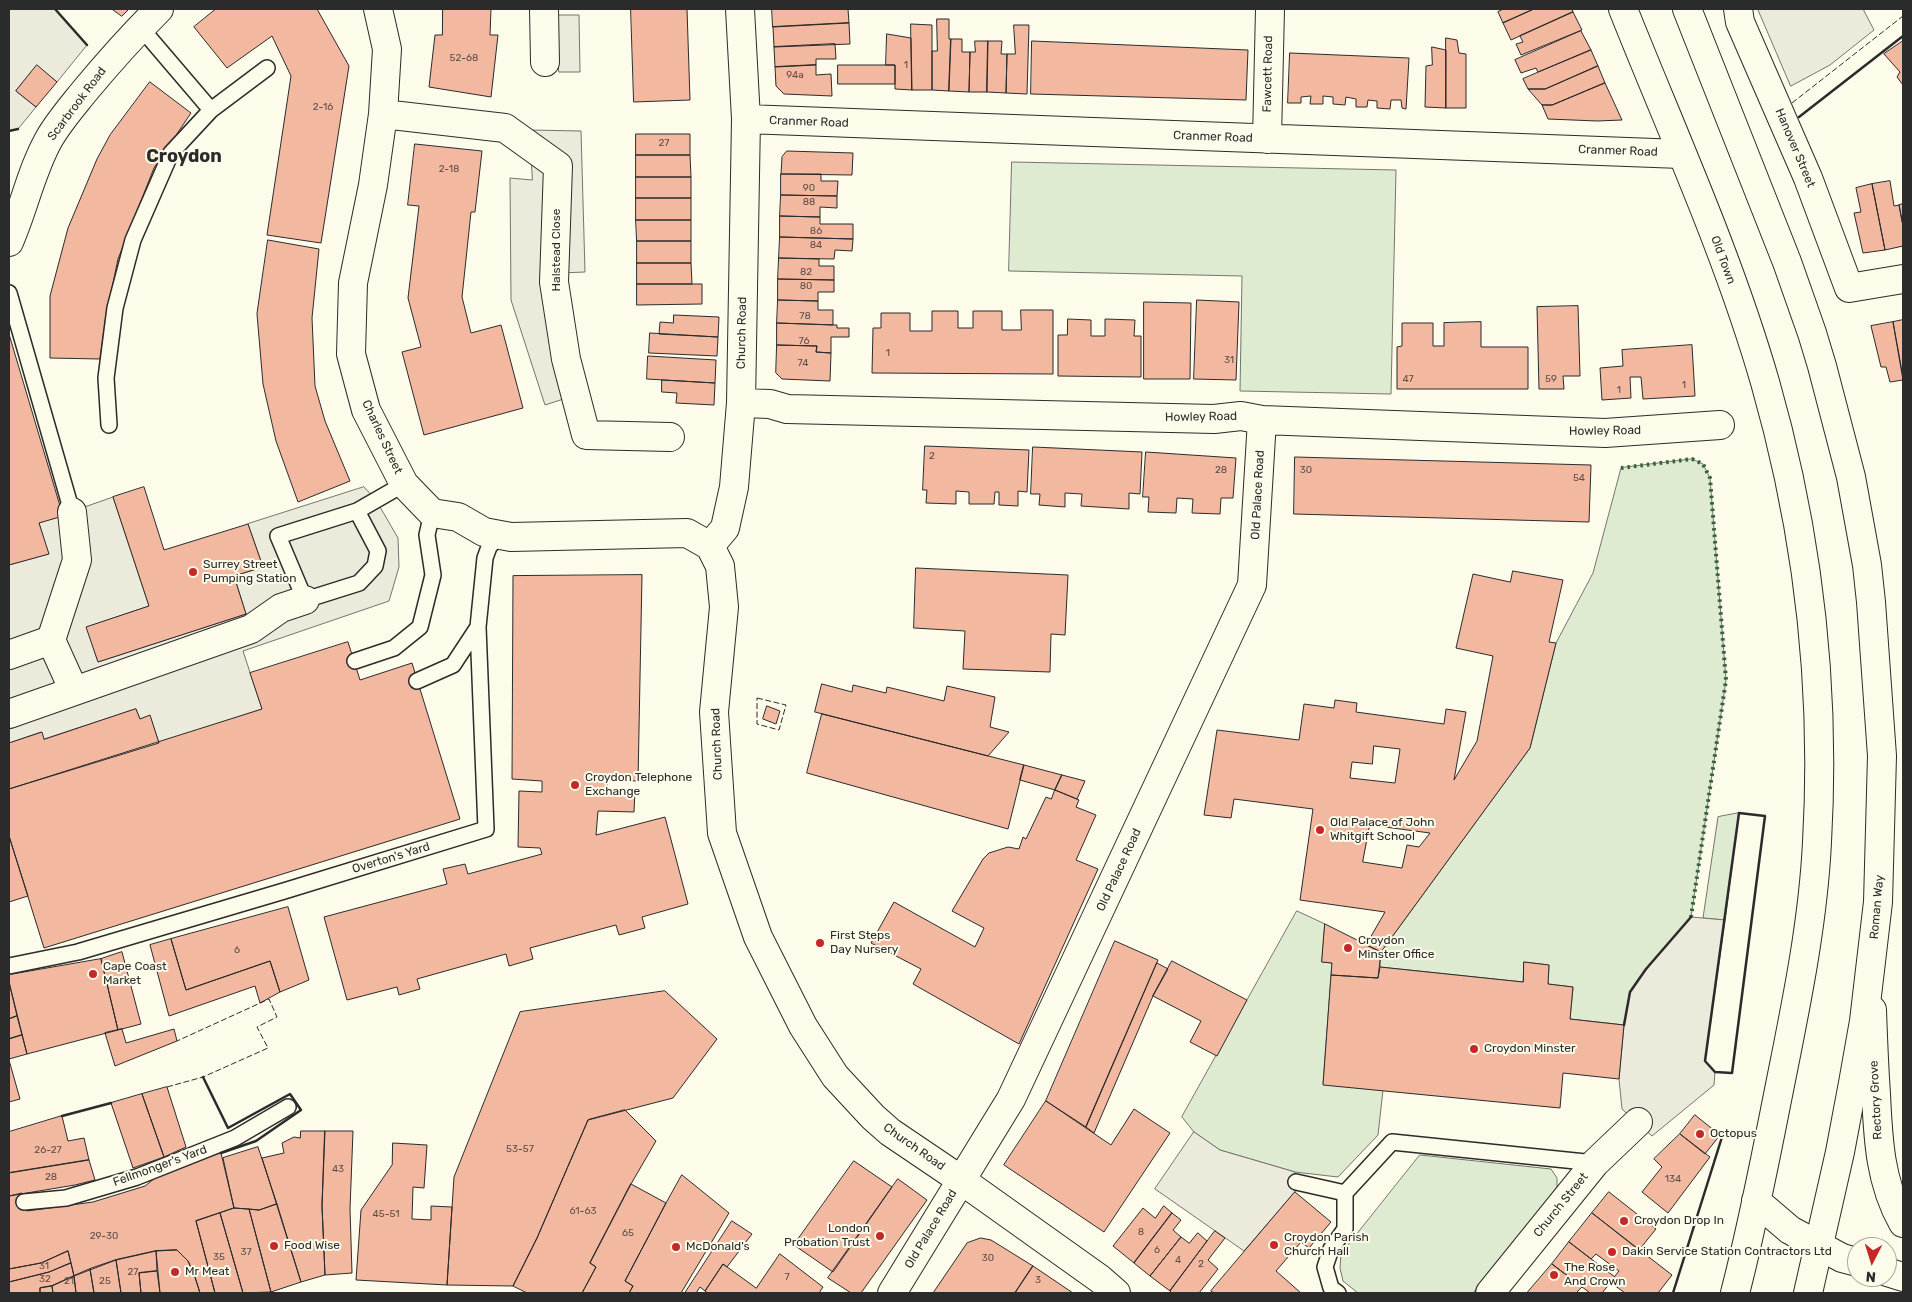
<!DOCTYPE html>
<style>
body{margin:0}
#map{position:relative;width:1912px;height:1302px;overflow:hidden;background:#fdfbea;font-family:Rubik,sans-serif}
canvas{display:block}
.frame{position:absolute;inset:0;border:10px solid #2b2b2b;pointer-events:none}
.north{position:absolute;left:1847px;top:1237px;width:50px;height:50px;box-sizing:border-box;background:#fdfbea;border:1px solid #a9a89e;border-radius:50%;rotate:185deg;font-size:14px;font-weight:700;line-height:20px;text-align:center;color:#2b2b2b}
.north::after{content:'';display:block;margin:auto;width:18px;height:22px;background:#c62828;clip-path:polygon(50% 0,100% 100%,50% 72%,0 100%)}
</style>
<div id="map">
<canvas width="1912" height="1302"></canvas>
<div class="frame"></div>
<div class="north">N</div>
</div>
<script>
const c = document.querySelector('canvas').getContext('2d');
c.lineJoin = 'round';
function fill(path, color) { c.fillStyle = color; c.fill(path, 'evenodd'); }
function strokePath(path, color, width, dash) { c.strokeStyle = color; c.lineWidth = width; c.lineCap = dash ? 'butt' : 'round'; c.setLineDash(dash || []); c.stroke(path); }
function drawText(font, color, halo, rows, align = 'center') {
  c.font = font + ' Rubik,sans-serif'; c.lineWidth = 4; c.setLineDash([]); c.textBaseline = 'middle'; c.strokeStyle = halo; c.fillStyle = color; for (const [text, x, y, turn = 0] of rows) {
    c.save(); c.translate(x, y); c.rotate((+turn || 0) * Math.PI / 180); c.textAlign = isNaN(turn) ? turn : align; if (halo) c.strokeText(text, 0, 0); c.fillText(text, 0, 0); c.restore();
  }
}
const green = new Path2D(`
 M1012 162 1396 170 1391 394 1240 391 1242 276 1009 271Z
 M1692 459 1703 464 1710 478 1726 680 1691 917 1646 969 1630 992 1624 1025 1570 1019 1573 987 1548 984 1549 965 1524 962 1523 982 1380 967 1381 952 1530 748 1556 643 1593 573 1621 468Z
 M1739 813 1725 920 1703 918 1718 817Z
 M1297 911 1325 924 1322 962 1332 963 1323 1084 1383 1090 1378 1135 1338 1177 1295 1172 1220 1150 1194 1132 1182 1117Z
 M1420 1155 1551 1169 1557 1178V1193L1473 1293H1358L1343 1281 1340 1268 1341 1254Z`);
const parking = new Path2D(`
 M9 9H55L87 45 57 82 37 66 16 91 36 107 18 129 9 131Z
 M1758 9H1863L1874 30 1830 65 1791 86Z
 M558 15H579L580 72H559Z
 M530 130 581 131 585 272 560 273 588 391 545 405 511 300 510 178 532 180Z
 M364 487 376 500 398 538 399 567 389 601 243 651 262 709 159 743 150 716 140 719 136 709 44 739 41 732 9 743V565L48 554 39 523 113 497 149 606 87 627 98 662 246 614 234 576 263 567 248 524Z
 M1691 917 1725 920 1705 1061 1715 1072 1714 1085 1652 1136 1622 1109 1619 1079 1624 1025 1630 992 1646 969Z
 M1194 1132 1220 1150 1295 1172 1296 1182 1295 1192 1244 1251 1155 1189Z`);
const building = new Path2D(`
 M112 9H129L122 16Z
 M216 9H317L349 66 321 243 267 235 291 76 272 36 227 68 194 27Z
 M443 9H491L490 35H498L491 97 429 87 435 35H442Z
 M631 9H687L690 100 634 102Z
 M772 9H848L849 23 773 27Z
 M1504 9H1534L1503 23 1498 12Z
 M1534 9H1572L1573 12 1511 40 1503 23Z
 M1573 12 1582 30 1521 55 1516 44 1523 42 1520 36Z
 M937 19H949V39H951L949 91 932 90V51H937Z
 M849 23 850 44 774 47 773 27Z
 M911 24 932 25V90H912Z
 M1014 25H1029L1027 94 1006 93 1007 54H1015Z
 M1581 31 1591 50 1538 72 1536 68 1521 73 1515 60Z
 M887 34 911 38 912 90 895 89V65H886Z
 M1446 38 1457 40 1459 53 1466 54V108H1446Z
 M951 39H962V52H970L969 92 949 91Z
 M975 41H988L987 92H969L970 52H975Z
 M988 41H1002L1001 54H1007L1006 93 987 92Z
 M1032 41 1248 50 1246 100 1031 94Z
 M1903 41V85L1897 77 1900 72 1884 54Z
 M835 44 836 59H816V65L775 67 774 47Z
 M1432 47 1446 50V108L1425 107 1426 66 1432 65Z
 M1591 50 1598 66 1545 89H1528L1523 79Z
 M1290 53 1409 58 1406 109 1402 108 1401 100H1391L1390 109 1377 108V101L1368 100 1367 107H1356V99L1346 97 1345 105 1333 104V97L1323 96V104H1310L1311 96 1301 97V103H1288Z
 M37 65 57 82 36 107 16 91Z
 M816 65V75L831 74 832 96 784 94 776 86 775 67Z
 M838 65H895V84H838Z
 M1598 66 1605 83 1552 105H1542L1528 89H1545Z
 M150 82 191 113 154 168 118 259 105 322 100 359 50 358V296L68 228 97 159 110 135Z
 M1605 83 1622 120 1597 121 1548 119 1542 105H1552Z
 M636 134H690V155H636Z
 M415 144 482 151 475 212H471L462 297 471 333 501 325 523 408 424 435 402 352 421 347 408 298 419 206 408 205Z
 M787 151 853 153 852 175 781 174 782 157Z
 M636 155H690L691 177H636Z
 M781 174H821V181H838L837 196 781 195Z
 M636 177H691V198H636Z
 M1890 181 1894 206 1899 205 1903 226V246L1885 250 1872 184Z
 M1872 184 1885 250 1863 253 1854 213 1861 212 1856 188Z
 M781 195 837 196V208L820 207V217L780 216Z
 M636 198H691V220H636Z
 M1903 204V226L1899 205Z
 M780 216 820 217V224H853V239L780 237Z
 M636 220H691V241H637Z
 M780 237 853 239 852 251 835 250 834 259 779 258Z
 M268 240 319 249 312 318 315 386 325 421 350 481 298 502 276 441 263 384 257 314Z
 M637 241H691V263H637Z
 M779 258 819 259V266H834V280L778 279Z
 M637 263H691L692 284H637Z
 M778 279 834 280V292H818V301L778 300Z
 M637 284H702V304L637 305Z
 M778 300 818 301V310H833V325L777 323Z
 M1197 300 1239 302 1236 380 1194 379Z
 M1144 302 1191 303 1190 379H1144Z
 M1578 306 1580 376H1563L1564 389H1539L1537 307Z
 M1021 310H1053V374L872 373 873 328H881V313H910V331H932V311H958V328H973V311H1002V330H1021Z
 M674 315 719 317 718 337 659 334 660 322 673 323Z
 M1068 319 1091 320V336H1105V319L1135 320 1134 336H1141V377L1058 376V335H1067Z
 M1903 320V377L1893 322Z
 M1481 322V347H1528V389H1397V347L1402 346V323H1433V346H1444V323Z
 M1893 322 1903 380 1890 382 1886 367H1881L1871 326Z
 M777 323 837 325V328H849V337H831V353L816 352 817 346 777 345Z
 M650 333 718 337 717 356 649 353Z
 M9 334 63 516 39 523 49 554 9 565Z
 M777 345 817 346 816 352 831 353 830 381 782 379 776 373Z
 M1692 345 1695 396 1643 399 1641 377H1630L1631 398 1602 400 1600 368 1623 366 1622 350Z
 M648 356 716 360 715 383 647 379Z
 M662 380 715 383 714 405 676 403 677 393 662 392Z
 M925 446 1029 450 1027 492 1018 491V506L999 505V492H995L994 504H969V492L956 491V504L926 503 927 490H923Z
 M1033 447 1142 452 1140 494 1129 493V509L1081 506 1082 494 1065 493V507L1039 505 1040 494H1031Z
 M1146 452 1236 458 1233 498H1221L1220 514 1192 513 1193 499 1177 498 1176 513 1148 512 1149 497H1143Z
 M1295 457 1591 465 1589 522 1294 514Z
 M144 487 164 550 248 524 263 567 234 576 246 614 98 662 86 627 149 606 113 497Z
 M916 568 1068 575 1065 635 1051 634 1050 672 963 669 965 631 914 628Z
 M1513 571 1563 580 1549 642 1556 643 1530 748 1381 952 1366 945 1385 912 1300 900 1313 809 1234 799 1231 818 1204 815 1217 730 1299 740 1304 704 1334 708 1335 700 1357 703 1356 712 1444 724 1446 709 1466 712 1454 780 1477 741 1493 656 1456 648 1473 574 1510 582ZM1374 746 1400 749 1395 783 1350 778 1352 762 1372 764ZM1370 825 1430 833 1419 847 1407 845 1402 868 1363 862Z
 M642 575 638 781 607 780 608 790H635L634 812 598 811 596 835 665 817 688 904 642 917 645 928 619 935 616 925 530 948 533 959 509 966 506 954 417 979 420 989 399 995 397 987 347 1000 324 917 447 884 443 869 465 864 468 874 542 854 540 848 518 847 519 791 542 792V781L512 779 513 576Z
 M348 642 360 680 412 663 460 819 44 948 9 836V789L262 709 250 673Z
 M822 684 852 692 853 685 886 693 887 687 944 701 947 686 995 697 990 727 1009 732 988 756 815 712Z
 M767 706 780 711 776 724 763 719Z
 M136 709 140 719 150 715 159 743 9 789V743L42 732 44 739Z
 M822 714 1024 765 1008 829 807 773Z
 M1024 765 1062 775 1055 790 1020 780Z
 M1062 775 1085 781 1077 799 1055 790Z
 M1055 790 1079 800 1076 807 1096 815 1076 860 1098 869 1019 1044 913 984 921 969 871 943 894 902 975 947 984 928 952 911 983 859 989 853 1008 847 1019 849 1023 837 1026 839 1046 797 1051 799Z
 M9 836 28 896 9 902Z
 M288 907 309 980 280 992 270 961 186 990 171 939Z
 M1325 924 1381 952 1378 978 1331 975 1332 963 1322 962Z
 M171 939 186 990 270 961 280 992 260 1003 255 986 169 1016 150 945Z
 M1115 941 1158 960 1086 1127 1046 1101Z
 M122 952 141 1024 118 1030 101 959Z
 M101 959 118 1030 27 1054 9 982V975Z
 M1172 961 1247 1000 1217 1056 1190 1042 1201 1021 1153 996Z
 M1524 962 1549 965 1548 984 1573 987 1570 1019 1624 1025 1619 1079 1563 1073 1560 1108 1323 1085 1331 975 1378 978 1380 967 1523 982Z
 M1157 963 1168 969 1153 996 1094 1133 1086 1127Z
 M9 982 17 1016 9 1019Z
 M665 991 717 1039 673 1098 588 1120 537 1238 513 1286 447 1285 454 1177 520 1012Z
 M17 1016 22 1035 9 1039V1019Z
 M122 1029 126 1043 174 1029 177 1041 115 1066 105 1033Z
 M22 1035 27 1054 9 1059V1039Z
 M9 1060 20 1099 9 1102Z
 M167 1087 186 1147 164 1157 142 1094Z
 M142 1094 164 1157 133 1168 111 1103Z
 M1046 1101 1111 1145 1134 1109 1170 1133 1104 1232 1004 1165Z
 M625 1110 656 1141 631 1184 590 1263 596 1267 582 1293H527L513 1286 537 1238 588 1120Z
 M1695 1115 1720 1135 1705 1154 1680 1134Z
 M62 1116 68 1141 84 1138 89 1160 9 1173V1132Z
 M301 1131H325L322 1206 325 1275 301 1282 262 1158 284 1153 282 1143 294 1137 300 1138Z
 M325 1131H353L350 1209 352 1273 325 1275 322 1206Z
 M1680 1134 1710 1157 1668 1213 1642 1192 1662 1167 1654 1159Z
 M393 1143 427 1145 424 1188 413 1187 412 1219 431 1220V1206L452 1207 447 1285 356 1280 361 1210 392 1165Z
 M258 1147 277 1204 259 1210 234 1208 223 1158Z
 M221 1153 234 1208 196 1221 215 1293H200L194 1274 188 1261 177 1250 156 1251 116 1260 74 1276 68 1251 41 1263 9 1269V1196L22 1193 27 1211 93 1202 145 1186 155 1178Z
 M89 1160 95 1180 75 1185 9 1196V1173Z
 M854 1161 892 1187 833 1272 794 1245Z
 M682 1175 729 1213 681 1293H629L633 1286 625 1281 666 1203Z
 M898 1179 927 1200 861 1293H851L828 1278Z
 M631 1184 666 1203 625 1281 633 1286 629 1293H582L596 1267 590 1263Z
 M1295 1192 1331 1222 1309 1248 1301 1242 1276 1271 1301 1293H1214L1211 1291Z
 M1609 1192 1656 1229 1639 1250 1592 1213Z
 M277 1204 301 1282 271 1292 249 1209 259 1210Z
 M1164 1206 1172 1213 1134 1263 1113 1246 1143 1208 1155 1218Z
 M234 1208 249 1209 271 1292 243 1293 220 1213Z
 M220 1213 243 1293H215L196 1221Z
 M1172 1213 1181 1220 1173 1230 1181 1237 1150 1276 1134 1263Z
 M1592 1213 1672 1275 1658 1293H1625L1610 1282 1619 1271 1596 1254 1591 1259 1569 1242Z
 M732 1221 752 1234 727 1267 723 1264 705 1291 700 1287 696 1293H685Z
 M1215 1231 1225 1238 1208 1260 1218 1269 1199 1293H1172L1170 1291Z
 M1198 1233 1207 1241 1170 1291 1150 1276 1181 1237 1189 1243Z
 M981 1238 991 1240 1033 1266 1015 1293H933L967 1243Z
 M1569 1242 1615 1277 1602 1293H1590L1552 1264Z
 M177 1250 188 1261 194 1274 200 1293H160L156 1251Z
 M68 1251 71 1263 49 1272 9 1282V1269L41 1263Z
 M156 1251 157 1271 139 1273 141 1293H121L116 1260Z
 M780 1254 823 1287 819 1293H708L705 1291 723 1264 756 1288Z
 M116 1260 121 1293H94L90 1269Z
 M71 1263 74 1276 52 1286 40 1288V1293H9V1282L49 1272Z
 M1552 1264 1582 1287 1576 1293H1527Z
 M1033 1266 1073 1293H1015Z
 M90 1269 94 1293H76L74 1276Z
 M157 1271 160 1293H141L139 1273Z
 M74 1276 76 1293H53L52 1286Z
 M52 1286 53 1293H40V1288Z`);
const lane = new Path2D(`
 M141 28 211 110
 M9 293 72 512
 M109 425 106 378 115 308 133 240 171 153 211 110 267 68
 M357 511 278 536 305 600 359 583 375 566 378 551 357 511 404 484
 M355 661 394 648 420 627 433 575 427 535 432 513
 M417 681 453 665 478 627
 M9 966 78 952 284 891 486 829 478 627 485 558 489 547 498 536
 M1296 1182 1345 1193
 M24 1202 66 1198 137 1177 235 1138 288 1107
 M1338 1293 1331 1288 1325 1267 1331 1249 1345 1229V1193L1392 1142 1595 1163`);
const street = new Path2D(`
 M378 9 387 49 383 114 373 185 353 283 351 354 366 410 404 484 432 513 458 517 484 532 511 537 687 533 710 546
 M544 9 545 62
 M1738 9 1740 22 1808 178 1849 288 1903 279
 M383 114 505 128 558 166 554 282 566 359 586 435 670 437
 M746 119 1681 154
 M1267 139 1270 9
 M9 242C24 208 31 171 49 139 58 123 71 108 83 93 107 64 132 36 159 9
 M741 403 770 404 787 409 1214 419 1241 416 1262 420 1605 433 1720 425
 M710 546 720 566 724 607 714 712 722 833 758 937 803 1026 835 1076 873 1117 890 1132 961 1180 1100 1279 1116 1293
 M710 546 725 528 734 487 741 403 746 119 740 9
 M51 640 74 691
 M9 655 51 640 77 560 72 512
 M9 714 251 629 281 608 305 600
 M892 1293 1011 1099 1252 585 1262 420
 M1490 1293 1595 1163 1638 1122`);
const secondary = new Path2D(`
 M1872 1010C1873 1038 1874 1066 1876 1094 1878 1139 1880 1183 1903 1223
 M1756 1201 1790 1230 1842 1258 1857 1262
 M1887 1272 1903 1277`);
const primary = new Path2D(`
 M1623 9C1672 132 1728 254 1765 382 1808 532 1826 686 1817 842 1813 924 1796 1005 1780 1085 1766 1155 1753 1224 1735 1293
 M1687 9 1787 262 1812 333 1822 366 1851 477 1867 565 1871 602 1882 756 1878 902 1864 1021 1853 1083 1840 1152 1808 1293`);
const hedge = new Path2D(`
 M1621 468 1692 459 1703 464 1710 478 1726 680 1691 917`);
const fence = new Path2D(`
 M1792 103 1903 16
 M757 698 786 705 779 730 757 724Z
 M167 1087 203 1077 268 1048 257 1027 277 1017 269 999 177 1041`);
const wall = new Path2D(`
 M55 9 87 45
 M1799 117 1903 36
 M9 131 18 129
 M1739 813 1765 816 1732 1073 1715 1072 1705 1061Z
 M1624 1025 1630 992 1646 969 1691 917
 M203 1077 228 1128 290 1094 301 1110 256 1141 221 1153
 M62 1116 111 1103
 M1673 1293 1722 1137 1720 1135`);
const markers = [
 [193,572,5,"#c62828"],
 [575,785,5,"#c62828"],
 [1320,830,5,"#c62828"],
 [820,943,5,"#c62828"],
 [1348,948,5,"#c62828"],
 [93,974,5,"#c62828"],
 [1474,1049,5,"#c62828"],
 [1700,1134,5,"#c62828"],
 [1624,1221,5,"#c62828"],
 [880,1236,5,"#c62828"],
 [1274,1245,5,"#c62828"],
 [274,1246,5,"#c62828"],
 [676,1247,5,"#c62828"],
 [1612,1252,5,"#c62828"],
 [175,1272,5,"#c62828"],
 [1554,1275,5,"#c62828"]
];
const numberNames = [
 ["52-68",464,58],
 ["1",906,65],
 ["94a",795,75],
 ["2-16",323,107],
 ["27",664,143],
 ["2-18",449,169],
 ["90",809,188],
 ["88",809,202],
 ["86",816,231],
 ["84",816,245],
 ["82",806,272],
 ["80",806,286],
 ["78",805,316],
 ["76",804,341],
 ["1",888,353],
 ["31",1229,360],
 ["74",803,363],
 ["47",1408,379],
 ["59",1551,379],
 ["1",1684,385],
 ["1",1619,390],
 ["2",932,456],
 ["28",1221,470],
 ["30",1306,470],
 ["54",1579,478],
 ["6",237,950],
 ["53-57",520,1149],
 ["26-27",48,1150],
 ["43",338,1169],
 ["28",51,1177],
 ["134",1673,1179],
 ["61-63",583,1211],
 ["45-51",386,1214],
 ["8",1141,1232],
 ["65",628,1233],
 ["29-30",104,1236],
 ["6",1157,1250],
 ["37",246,1252],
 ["35",219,1257],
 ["30",988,1258],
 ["4",1178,1260],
 ["2",1201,1264],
 ["31",44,1266],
 ["27",133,1272],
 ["7",787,1277],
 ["32",45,1279],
 ["3",1038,1280],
 ["21",69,1281],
 ["25",105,1281]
];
const streetNames = [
 ["Fawcett Road",1268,74,-89],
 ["Scarbrook Road",77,104,-53],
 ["Cranmer Road",809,122,2],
 ["Cranmer Road",1213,137,2],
 ["Hanover Street",1795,148,67],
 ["Cranmer Road",1618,151,2],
 ["Halstead Close",557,250,-90],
 ["Old Town",1723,260,70],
 ["Church Road",742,333,-89],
 ["Howley Road",1201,417,-1],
 ["Howley Road",1605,431,-1],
 ["Charles Street",382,437,65],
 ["Old Palace Road",1258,495,-87],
 ["Church Road",717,744,-92],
 ["Overton's Yard",391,858,-17],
 ["Old Palace Road",1119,870,-65],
 ["Roman Way",1877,907,-85],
 ["Rectory Grove",1876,1100,-93],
 ["Church Road",914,1147,35],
 ["Fellmonger's Yard",160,1166,-20],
 ["Church Street",1561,1205,-51],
 ["Old Palace Road",931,1229,-59]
];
const poiNames = [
 ["Surrey Street",203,565],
 ["Pumping Station",203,579],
 ["Croydon Telephone",585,778],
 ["Exchange",585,792],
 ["Old Palace of John",1330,823],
 ["Whitgift School",1330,837],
 ["First Steps",830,936],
 ["Day Nursery",830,950],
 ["Croydon",1358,941],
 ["Minster Office",1358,955],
 ["Cape Coast",103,967],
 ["Market",103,981],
 ["Croydon Minster",1484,1049],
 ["Octopus",1710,1134],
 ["Croydon Drop In",1634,1221],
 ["London",870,1229,"right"],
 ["Probation Trust",870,1243,"right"],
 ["Croydon Parish",1284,1238],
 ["Church Hall",1284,1252],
 ["Food Wise",284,1246],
 ["McDonald's",686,1247],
 ["Dakin Service Station Contractors Ltd",1622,1252],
 ["The Rose",1564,1268],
 ["And Crown",1564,1282],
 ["Mr Meat",185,1272]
];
const districtNames = [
 ["Croydon",184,157]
];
fill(green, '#deebd1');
strokePath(green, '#74746e', 1);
fill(parking, '#eceadb');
strokePath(parking, '#74746e', 1);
fill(building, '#f2b8a0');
strokePath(building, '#2b2b2b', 1);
strokePath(lane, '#2b2b2b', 18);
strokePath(street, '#2b2b2b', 30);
strokePath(secondary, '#2b2b2b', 30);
strokePath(primary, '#2b2b2b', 30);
strokePath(lane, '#fdfbea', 15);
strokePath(street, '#fdfbea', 28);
strokePath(secondary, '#fdfbea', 28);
strokePath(primary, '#fdfbea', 28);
strokePath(hedge, '#34623c', 4, [2.5, 4]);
strokePath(fence, '#2b2b2b', 1, [6, 2.5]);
strokePath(wall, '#2b2b2b', 2.5);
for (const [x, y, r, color] of markers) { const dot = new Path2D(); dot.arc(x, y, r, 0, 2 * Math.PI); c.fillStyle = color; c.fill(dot); strokePath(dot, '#fdfbea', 2); }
drawText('10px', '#5d4e48', null, numberNames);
drawText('12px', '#2b2b2b', '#fdfbea', streetNames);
drawText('12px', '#2b2b2b', '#fdfbea', poiNames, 'left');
drawText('bold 18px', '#2b2b2b', '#fdfbea', districtNames);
</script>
